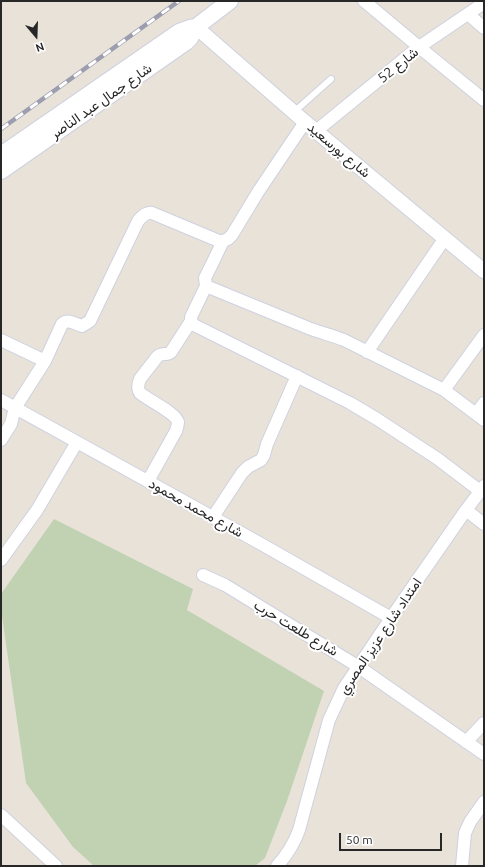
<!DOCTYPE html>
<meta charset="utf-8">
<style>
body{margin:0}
#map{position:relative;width:485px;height:867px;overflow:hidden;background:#e9e2d9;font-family:Ubuntu,sans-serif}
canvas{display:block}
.frame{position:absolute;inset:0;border:2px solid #272727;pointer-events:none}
.north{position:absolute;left:16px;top:16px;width:40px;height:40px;-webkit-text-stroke:3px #fff;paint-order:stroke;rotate:161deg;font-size:11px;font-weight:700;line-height:16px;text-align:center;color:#272727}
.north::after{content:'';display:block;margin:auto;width:14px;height:18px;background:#272727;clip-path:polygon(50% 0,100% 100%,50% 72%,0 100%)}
.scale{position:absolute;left:339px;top:833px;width:103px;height:18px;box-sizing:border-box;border:2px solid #272727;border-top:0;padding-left:5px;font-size:12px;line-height:14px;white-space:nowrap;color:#272727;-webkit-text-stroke:3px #fff;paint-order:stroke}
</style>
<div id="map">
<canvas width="485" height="867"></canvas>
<div class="frame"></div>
<div class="north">N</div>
<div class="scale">50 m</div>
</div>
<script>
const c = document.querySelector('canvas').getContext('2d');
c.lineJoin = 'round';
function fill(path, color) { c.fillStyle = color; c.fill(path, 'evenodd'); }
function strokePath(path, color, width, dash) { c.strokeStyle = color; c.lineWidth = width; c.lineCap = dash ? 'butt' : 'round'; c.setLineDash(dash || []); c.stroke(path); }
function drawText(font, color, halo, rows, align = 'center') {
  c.font = font + ' Ubuntu,Vazirmatn,sans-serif'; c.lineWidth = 4; c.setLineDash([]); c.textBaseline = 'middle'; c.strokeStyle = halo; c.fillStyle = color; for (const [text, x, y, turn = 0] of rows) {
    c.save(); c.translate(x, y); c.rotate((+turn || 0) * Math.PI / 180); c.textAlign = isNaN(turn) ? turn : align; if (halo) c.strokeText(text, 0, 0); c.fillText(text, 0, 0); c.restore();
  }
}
const cemetery = new Path2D(`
 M54 519 193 589 187 610 324 691 287 801 265 858 255 866H94L73 847 26 783 1 609V594Z`);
const service = new Path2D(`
 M294 112 331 79`);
const minor = new Path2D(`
 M364 1 419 47 484 100
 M468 14 484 28
 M316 131 419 47 484 3
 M206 286 205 278 212 264 223 241
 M191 321 194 325 350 403 377 419 438 459 480 491
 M1 340 45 361 15 408 11 424 1 440
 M367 352 445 238
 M45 361 62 324C68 318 75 324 82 326L90 321 138 221C142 216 146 212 152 213L219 241H223L228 239 232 235 258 192 305 122
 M444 390 484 335
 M1 400 263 545 391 618
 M476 414 484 403
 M148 481 176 431C177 428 178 425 178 422 176 413 148 400 140 393 137 389 138 384 140 379L157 357C162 352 167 356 171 352L191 321V317L206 286 306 327C318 332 331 335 344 340L444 390 484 420
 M466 510 484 524
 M213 517 238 479 242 473 248 467 261 460 264 455 267 444 297 376
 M1 560 37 510 77 442
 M203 575 225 585 359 667 484 754
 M466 742 484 723
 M1 815 56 866
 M277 866C287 855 294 844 299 830L329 720 344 688 391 618 466 510 484 486
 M462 866 465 833 470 822 484 802`);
const tertiary = new Path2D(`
 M196 27 305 122 484 271`);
const secondary = new Path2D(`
 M1 155 179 32 190 28 196 27
 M1 171 186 42 190 38 196 27 230 1`);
const rail = new Path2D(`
 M1 129 179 1`);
const streetNames = [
 ["شارع 52",398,65,-39],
 ["شارع جمال عبد الناصر",101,101,-35],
 ["شارع بورسعيد",339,150,40],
 ["شارع محمد محمود",196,508,29],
 ["شارع طلعت حرب",296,628,31],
 ["امتداد شارع عزيز المصري",380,636,-56]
];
fill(cemetery, '#c0d2b1');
strokePath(service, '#ced1df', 8);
strokePath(minor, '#ced1df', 14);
strokePath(tertiary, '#ced1df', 16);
strokePath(secondary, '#ced1df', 18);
strokePath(service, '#fff', 6);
strokePath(minor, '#fff', 12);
strokePath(tertiary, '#fff', 14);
strokePath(secondary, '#fff', 16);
strokePath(rail, '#9c9eb0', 4.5);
strokePath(rail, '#fff', 3, [9]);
drawText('14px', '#272727', '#fff', streetNames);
</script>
